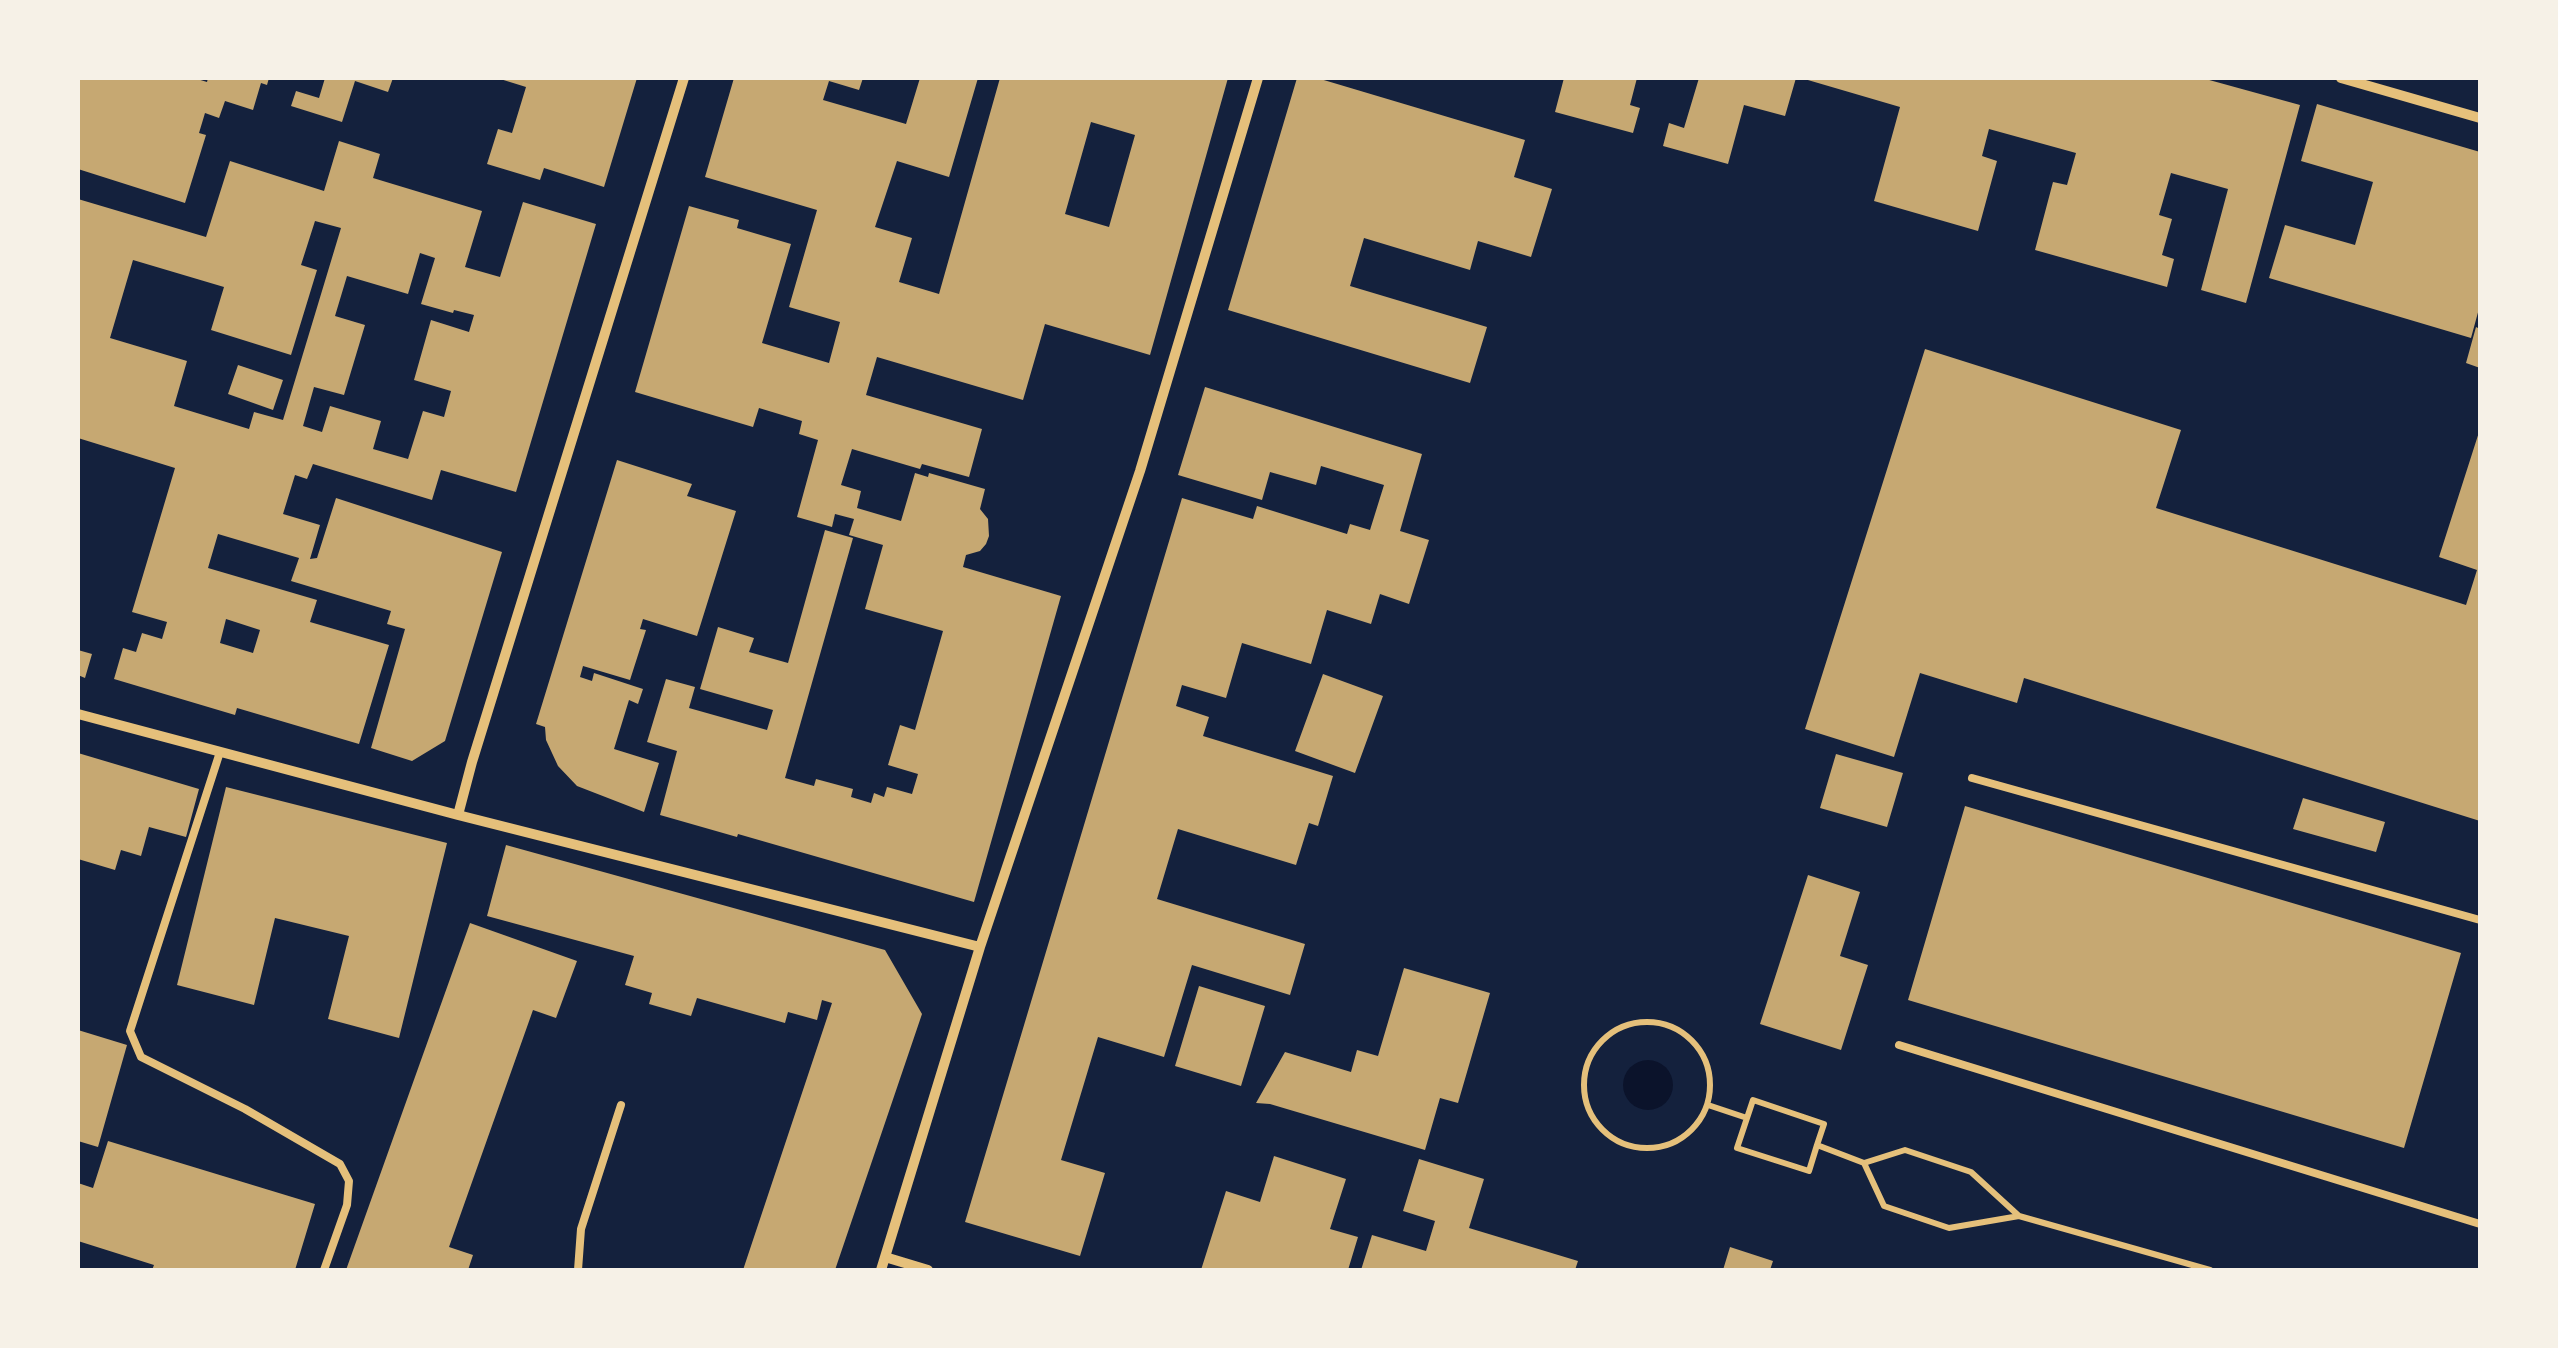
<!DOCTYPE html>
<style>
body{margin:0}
#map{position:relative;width:2558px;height:1348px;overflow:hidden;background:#14213d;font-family:Roboto,sans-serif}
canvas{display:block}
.frame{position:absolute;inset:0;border:80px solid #f6f1e7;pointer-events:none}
</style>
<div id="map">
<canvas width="2558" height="1348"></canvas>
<div class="frame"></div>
</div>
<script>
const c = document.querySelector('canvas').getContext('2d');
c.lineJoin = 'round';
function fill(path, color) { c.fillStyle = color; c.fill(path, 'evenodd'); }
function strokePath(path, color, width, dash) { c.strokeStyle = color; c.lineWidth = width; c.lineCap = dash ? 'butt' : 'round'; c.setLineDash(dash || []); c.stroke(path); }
const water = new Path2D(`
 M1623 1085a25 25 0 1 1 50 0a25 25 0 1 1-50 0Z`);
const building = new Path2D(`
 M79 78H194L207 82 208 78H269L267 85 261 83 253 110 225 101 219 118 205 113 199 133 206 135 185 203 78 169Z
 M325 78H393L388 92 355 81 342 122 291 106 296 91 319 98Z
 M497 78H637L604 187 544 168 540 180 487 164 498 129 512 133 526 87Z
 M734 78H863L859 90 829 81 823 100 906 124 920 78H978L949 177 897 161 875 227 912 238 899 282 939 294 1000 78H1228L1150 355 1045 324 1023 400 877 357 866 395 982 429 969 477 922 464 920 469 852 449 841 485 861 491 857 508 901 521 915 473 928 477 929 473 985 489 980 509 988 519 989 536 986 544 980 551 966 555 963 567 1061 596 974 902 738 834 737 837 660 815 677 751 647 742 666 679 695 687 689 708 767 730 773 710 700 689 718 627 754 638 749 652 788 663 825 530 853 538 785 778 814 786 816 779 853 789 851 797 871 803 874 793 884 797 887 787 912 794 918 774 888 765 900 725 915 730 943 631 865 609 883 545 849 535 854 519 835 514 832 527 797 517 818 440 799 434 802 421 759 408 753 427 635 392 689 206 739 220 737 228 791 244 762 343 829 363 840 322 789 307 817 210 705 177ZM1091 122 1135 135 1109 227 1065 214Z
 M1297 78H1317L1525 140 1514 177 1552 189 1531 257 1478 241 1470 270 1364 238 1350 286 1487 327 1470 383 1228 310Z
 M1564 78H1637L1630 105 1640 108 1633 133 1555 112Z
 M1699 78H1796L1785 116 1744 105 1728 164 1663 146 1669 123 1684 128Z
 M1801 78H2202L2300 105 2246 303 2201 290 2228 189 2171 173 2159 215 2172 219 2162 255 2174 259 2167 287 2035 250 2053 182 2067 185 2076 153 1989 129 1982 156 1997 161 1978 231 1874 201 1900 107Z
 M2317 104 2480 152V305L2471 338 2269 278 2285 225 2355 245 2373 182 2301 161Z
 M339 141 380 154 373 178 482 211 465 267 500 277 523 202 596 224 516 492 441 470 432 500 313 464 307 479 295 475 283 514 320 525 310 559 317 558 336 498 502 552 445 741 412 761 371 748 405 629 387 624 391 611 291 581 299 558 218 534 208 568 317 600 310 622 389 645 359 744 237 708 235 715 114 679 123 648 136 652 142 633 162 639 167 622 132 612 175 468 78 438V199L206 237 230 161 324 191ZM315 221 341 228 283 420 254 412 249 429 174 406 187 361 110 338 133 260 224 287 211 330 291 355 317 270 301 265ZM420 253 435 258 421 304 453 313 454 310 474 315 469 332 431 320 414 380 451 391 444 417 423 411 408 459 373 449 381 421 330 406 322 432 303 426 314 387 344 395 365 325 335 316 347 276 408 294ZM226 619 260 630 253 653 220 643Z
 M2476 327 2480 329V368L2466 363Z
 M1925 349 2181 430 2156 508 2466 605 2477 570 2439 557 2480 429V821L2024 678 2017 703 1920 673 1894 757 1805 729Z
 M238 365 283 380 273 410 228 394Z
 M1205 387 1422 454 1400 531 1429 540 1409 604 1380 594 1371 624 1327 610 1311 664 1242 643 1226 698 1182 685 1176 706 1209 717 1203 736 1333 776 1318 826 1309 823 1296 865 1178 829 1157 899 1305 944 1290 995 1192 965 1164 1057 1098 1037 1061 1160 1105 1173 1080 1256 965 1222 1182 498 1253 519 1257 506 1347 534 1350 524 1370 530 1384 485 1321 466 1316 485 1270 472 1262 500 1178 475Z
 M617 460 692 484 687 496 736 511 697 636 643 619 640 629 646 630 630 680 583 666 580 677 592 681 594 673 643 689 638 704 629 700 614 749 659 763 644 812 577 786 558 766 546 740 545 727 536 724Z
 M78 650 92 654 85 678 78 675Z
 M1323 674 1383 696 1355 773 1295 751Z
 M78 753 199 789 186 837 149 827 141 856 121 850 115 870 78 859Z
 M1836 754 1903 773 1887 827 1820 808Z
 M226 787 447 843 399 1038 328 1019 349 936 275 918 254 1005 177 985Z
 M2303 798 2385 822 2376 852 2293 829Z
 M1965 806 2461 953 2404 1148 1908 1000Z
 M506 845 885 950 922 1014 835 1270H743L832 1003 822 1000 817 1020 788 1012 785 1023 697 998 691 1016 649 1004 652 993 625 985 634 956 487 916Z
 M1808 875 1860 892 1840 956 1868 965 1841 1050 1760 1024Z
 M470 923 577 961 556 1018 533 1010 449 1247 473 1255 468 1270H346Z
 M1404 968 1490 993 1458 1103 1440 1098 1425 1150 1270 1104 1256 1103 1285 1052 1351 1072 1357 1050 1378 1056Z
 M1199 986 1265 1006 1241 1086 1175 1066Z
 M78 1030 127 1045 98 1147 78 1141Z
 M108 1141 315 1204 295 1270H152L154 1265 78 1241V1183L93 1188Z
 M1274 1156 1346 1179 1330 1229 1358 1237 1348 1270H1201L1226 1191 1260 1202Z
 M1419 1159 1484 1179 1469 1228 1578 1261 1575 1270H1361L1372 1235 1426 1251 1435 1221 1403 1211Z
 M1730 1247 1773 1261 1770 1270H1723Z`);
const path = new Path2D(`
 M1584 1085a63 63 0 1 1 126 0a63 63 0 1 1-126 0Z
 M1708 1105 1747 1118 1737 1148 1809 1171 1817 1145 1864 1163
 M1747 1118 1753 1100 1824 1124 1817 1145
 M2019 1216 1971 1172 1905 1150 1864 1163 1884 1206 1949 1228 2019 1216 2210 1270`);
const service = new Path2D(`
 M220 752 130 1031 141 1057 245 1109 340 1164 349 1181 347 1205 324 1270
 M1972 778 2480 920
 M1899 1045 2480 1224
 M578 1270 581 1229 621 1105`);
const minor = new Path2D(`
 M2341 78 2480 118
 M78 714 458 815 980 947
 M458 815 472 762 684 78
 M885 1257 928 1270
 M881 1270 980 947 1140 471 1258 78`);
fill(water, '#0b132b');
fill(building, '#c6a872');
strokePath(path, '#e5c07b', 6);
strokePath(service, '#e5c07b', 8);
strokePath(minor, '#e5c07b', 10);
</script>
